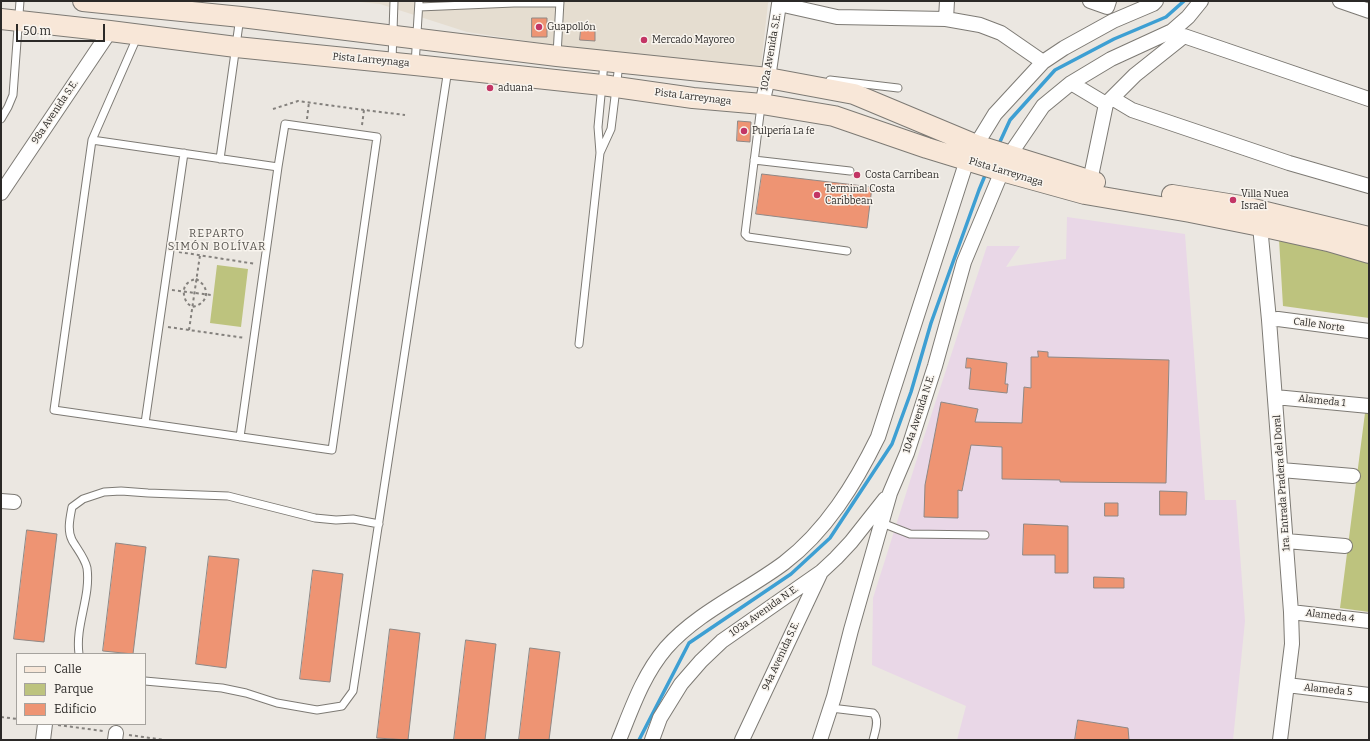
<!DOCTYPE html>
<meta charset="utf-8">
<style>
body{margin:0}
#map{position:relative;width:1370px;height:741px;overflow:hidden;background:#ebe7e1;font-family:Bitter,serif}
canvas{display:block}
.frame{position:absolute;inset:0;border:2px solid #2b2927;pointer-events:none}
.legend{position:absolute;left:16px;top:653px;width:130px;height:72px;box-sizing:border-box;background:#f8f4ee;border:1px solid #a6a39e;margin:0;padding:5px 7px;list-style:none;font-size:12px;color:#2b2927}
.legend li{display:flex;align-items:center;gap:8px;height:20px}
.legend b{width:20px;border:1px solid #a6a39e}
.scale{position:absolute;left:16px;top:24px;width:89px;height:18px;box-sizing:border-box;border:2px solid #2b2927;border-top:0;padding-left:5px;font-size:12px;line-height:14px;white-space:nowrap;color:#2b2927;-webkit-text-stroke:3px #f8f4ee;paint-order:stroke}
</style>
<div id="map">
<canvas width="1370" height="741"></canvas>
<div class="frame"></div>
<ul class="legend">
<li><b style="height:5px;background:#f8e7d8"></b>Calle</li>
<li><b style="height:11px;background:#bdc37e"></b>Parque</li>
<li><b style="height:11px;background:#ee9473"></b>Edificio</li>
</ul>
<div class="scale">50 m</div>
</div>
<script>
const c = document.querySelector('canvas').getContext('2d');
c.lineJoin = 'round';
function fill(path, color) { c.fillStyle = color; c.fill(path, 'evenodd'); }
function strokePath(path, color, width, dash) { c.strokeStyle = color; c.lineWidth = width; c.lineCap = dash ? 'butt' : 'round'; c.setLineDash(dash || []); c.stroke(path); }
function drawText(font, color, halo, rows, align = 'center') {
  c.font = font + ' Bitter,serif'; c.lineWidth = 3; c.setLineDash([]); c.textBaseline = 'middle'; c.strokeStyle = halo; c.fillStyle = color; for (const [text, x, y, turn = 0] of rows) {
    c.save(); c.translate(x, y); c.rotate((+turn || 0) * Math.PI / 180); c.textAlign = isNaN(turn) ? turn : align; if (halo) c.strokeText(text, 0, 0); c.fillText(text, 0, 0); c.restore();
  }
}
const built = new Path2D(`
 M350 1H770L768 3 761 66 580 49 467 32 380 4Z`);
const education = new Path2D(`
 M1067 217 1185 234 1205 500H1236L1245 621 1233 740H957L966 706 872 665 873 598 922 443 987 246H1020L1006 267 1066 259Z`);
const green = new Path2D(`
 M1279 239 1369 261V318L1283 306Z
 M217 265 248 269 241 327 210 323Z
 M1365 413 1369 414V612L1340 608Z`);
const stream = new Path2D(`
 M998 146 1010 120 1055 70 1114 39 1166 17 1184 1
 M639 740 689 643 791 574 830 538 892 444 911 392 931 323 979 190 986 173`);
const building = new Path2D(`
 M532 18H547V37H532Z
 M581 30 595 31V41L580 40Z
 M738 121 751 122 750 142 737 141Z
 M762 174 872 187 867 228 756 214Z
 M1038 351 1048 352V357L1169 360 1166 483 1060 482V480L1002 479V447L971 445 962 491 958 490V518L924 517 925 485 941 402 978 409 975 422 1022 423 1024 387 1031 388V357H1038Z
 M967 358 1007 363 1005 384H1008L1007 393 969 389 971 368H966Z
 M1160 491 1187 492 1186 515H1160Z
 M1105 503H1118V516H1105Z
 M1024 524 1068 526V573H1055V555H1023Z
 M27 530 57 534 44 642 14 639Z
 M116 543 146 547 133 654 103 651Z
 M209 556 239 559 226 668 196 664Z
 M313 570 343 574 330 682 300 679Z
 M1094 577 1124 578V588H1094Z
 M390 629 420 633 408 740 377 738Z
 M466 640 496 644 485 740H454Z
 M530 648 560 652 549 740H519Z
 M1078 720 1128 728 1129 740H1075Z`);
const path = new Path2D(`
 M273 109 298 101 364 110
 M307 119 309 102
 M362 125 364 110 405 115
 M179 252 256 264
 M196 279C211 287 209 304 192 307L187 303C181 292 183 282 196 279Z
 M172 290 211 295
 M168 327 245 338
 M189 330 200 255
 M1 717 17 719
 M58 725 103 731
 M129 735 165 740`);
const lane = new Path2D(`
 M419 7 514 3H560
 M557 55 560 1
 M392 61 394 1
 M415 65 419 1
 M830 80 898 88
 M761 106 745 234 748 237 847 251
 M1 119 8 107 13 95 20 1
 M92 140 278 167 285 124 377 137 332 450 54 410 92 140 138 35
 M600 153 611 129 619 64
 M220 159 240 17
 M754 160 850 171
 M579 344 600 153 598 127 604 63
 M145 423 184 153
 M240 437 278 167
 M882 523 910 534 985 535
 M79 654C75 625 91 597 87 568 85 558 77 549 72 540 67 530 70 518 72 507L83 499 104 492 121 491 148 493 228 496 315 518 336 520 353 519 379 524
 M145 681 222 688 246 693 277 703 317 710 342 706 353 691 448 69
 M831 708 873 713C880 719 875 732 873 740`);
const street = new Path2D(`
 M1090 1 1107 7 1109 1
 M1340 1 1369 11
 M779 4 837 17 946 19 980 25 1001 33 1043 62
 M946 19 947 1
 M1071 83 1106 104
 M1112 98 1132 110 1289 163 1369 186
 M762 104 768 78 779 4 781 1
 M976 145 995 114 1043 62 1064 48 1113 21 1153 4 1156 1
 M1009 156 1043 106 1071 83 1111 59 1172 31 1188 17 1201 1
 M1090 181 1106 104 1135 75 1184 36 1369 99
 M1 193 110 31
 M1260 226 1269 320 1291 612 1292 644 1280 740
 M1269 320 1278 319 1369 331
 M1275 397 1369 406
 M1281 470 1353 476
 M1 501 14 502
 M1286 541 1345 546
 M1291 612 1369 621
 M1287 685 1369 695
 M43 740 45 724
 M115 740 116 733
 M619 740C632 708 643 675 666 648 698 612 745 592 784 563 826 531 855 484 878 437L967 160
 M652 740 660 718 681 684 701 661 722 641 821 572 836 558 851 542 885 499
 M742 740 820 574
 M820 740 834 697 851 630 890 493 907 453 935 366 964 262 1002 171`);
const secondary = new Path2D(`
 M83 1 241 17 557 56 768 78 854 94 976 145 1095 182
 M1 19 110 31 236 47 415 65 602 85 693 98 762 104 834 116 927 148 1002 171 1085 194 1190 212 1260 226 1328 241 1369 253
 M1172 195 1241 206 1369 237`);
const markers = [
 [539,27,4,"#c33565"],
 [644,40,4,"#c33565"],
 [490,88,4,"#c33565"],
 [744,131,4,"#c33565"],
 [857,175,4,"#c33565"],
 [817,195,4,"#c33565"],
 [1233,200,4,"#c33565"]
];
const poiNames = [
 ["Guapollón",547,27],
 ["Mercado Mayoreo",652,40],
 ["aduana",498,88],
 ["Pulpería La fe",752,131],
 ["Costa Carribean",865,175],
 ["Terminal Costa",825,189],
 ["Caribbean",825,201],
 ["Villa Nuea",1241,194],
 ["Israel",1241,206]
];
const streetNames = [
 ["102a Avenida S.E.",771,52,-80],
 ["Pista Larreynaga",371,60,5],
 ["Pista Larreynaga",693,97,7],
 ["98a Avenida S.E.",55,112,-56],
 ["Pista Larreynaga",1006,172,17],
 ["Calle Norte",1319,325,8],
 ["Alameda 1",1322,401,6],
 ["104a Avenida N.E.",919,414,-72],
 ["1ra. Entrada Pradera del Doral",1282,483,-94],
 ["103a Avenida N.E.",764,611,-35],
 ["Alameda 4",1330,616,7],
 ["94a Avenida S.E.",781,656,-65],
 ["Alameda 5",1328,690,6]
];
const neighbourhoodNames = [
 ["REPARTO",217,234],
 ["SIMÓN BOLÍVAR",217,247]
];
fill(built, '#e5ddd0');
fill(education, '#e9d7e7');
fill(green, '#bdc37e');
strokePath(stream, '#3d9fd3', 3.5);
fill(building, '#ee9473');
strokePath(building, '#8f8885', 1);
strokePath(lane, '#7d7a74', 9);
strokePath(street, '#7d7a74', 16);
strokePath(secondary, '#7d7a74', 22);
strokePath(path, '#84817d', 2, [3, 3]);
strokePath(lane, '#fff', 7);
strokePath(street, '#fff', 14);
strokePath(secondary, '#f8e7d8', 20);
for (const [x, y, r, color] of markers) { const dot = new Path2D(); dot.arc(x, y, r, 0, 2 * Math.PI); c.fillStyle = color; c.fill(dot); strokePath(dot, '#f8f4ee', 1.5); }
drawText('10px', '#2b2927', '#f8f4ee', poiNames, 'left');
drawText('10px', '#2b2927', '#f8f4ee', streetNames);
c.letterSpacing = '1px';
drawText('11px', '#56534e', '#f8f4ee', neighbourhoodNames);
c.letterSpacing = '0px';
</script>
